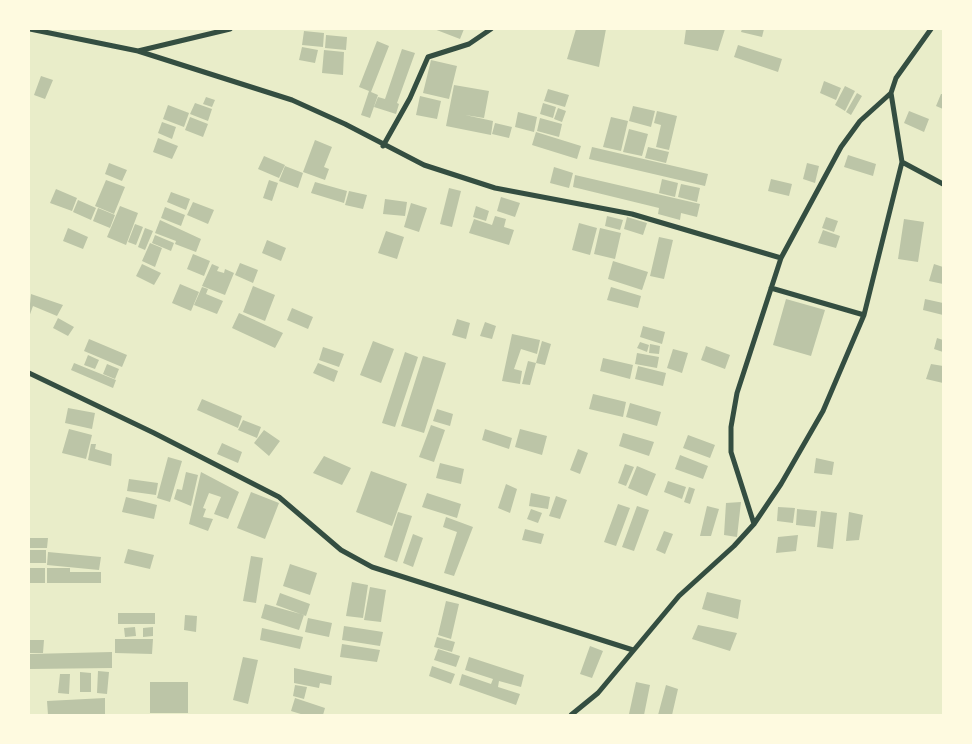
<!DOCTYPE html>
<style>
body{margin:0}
#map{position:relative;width:972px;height:744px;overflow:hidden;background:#e9edc9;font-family:Overpass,sans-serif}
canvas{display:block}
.frame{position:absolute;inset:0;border:30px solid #fefae0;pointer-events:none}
</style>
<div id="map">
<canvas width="972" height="744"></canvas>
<div class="frame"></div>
</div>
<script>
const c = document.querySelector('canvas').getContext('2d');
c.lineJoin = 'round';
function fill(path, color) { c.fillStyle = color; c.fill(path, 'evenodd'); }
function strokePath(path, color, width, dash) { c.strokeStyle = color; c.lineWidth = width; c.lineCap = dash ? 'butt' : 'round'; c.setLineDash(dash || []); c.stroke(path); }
const building = new Path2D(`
 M434 29H464L460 39Z
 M576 29H606L599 67 567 59Z
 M686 29H725L718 51 684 44Z
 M742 29H764L762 37 741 32Z
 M304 31 324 33 323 47 302 45Z
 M326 35 347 37 346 50 325 48Z
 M377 41 389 46 371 92 378 95 370 118 361 115 369 91 359 87Z
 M738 45 782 59 778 72 734 57Z
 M302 47 318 50 315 63 299 60Z
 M402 49 415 53 397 103 399 104 396 114 374 107 378 97 385 99Z
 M324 50 344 52 343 75 322 73Z
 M431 60 457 66 449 99 423 93Z
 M41 76 53 80 45 99 34 95Z
 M824 81 841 88 836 100 820 93Z
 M454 85 489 91 484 118 465 115 493 121 491 135 446 126Z
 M845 86 855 91 845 111 835 105Z
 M548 89 569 95 565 107 544 101Z
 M857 93 862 96 851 115 846 112Z
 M941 94H943V109L936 106Z
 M420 96 441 101 437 119 416 115Z
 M206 97 215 100 212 107 203 104Z
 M195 103 212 109 208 121 190 114Z
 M543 103 556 107 553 118 540 114Z
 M168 105 189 113 184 127 163 119Z
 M633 106 655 111 651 127 629 121Z
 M558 108 566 111 562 122 554 119Z
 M657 111 677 116 669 150 656 147 661 125 654 123Z
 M909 111 929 119 924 132 904 123Z
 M518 112 537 117 534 132 515 127Z
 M190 117 208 124 203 137 185 130Z
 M611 117 628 121 621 151 603 147Z
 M540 118 562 124 559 137 537 131Z
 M162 122 176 127 172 139 158 133Z
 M495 123 512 127 509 138 492 134Z
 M629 129 648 134 642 156 623 152Z
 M536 132 581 146 577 159 532 145Z
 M158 138 178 146 172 159 153 152Z
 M315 140 332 147 324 167 329 169 325 180 303 172Z
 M592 147 708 174 705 186 589 159Z
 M648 147 669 152 666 163 645 158Z
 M848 155 876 164 873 176 844 167Z
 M264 156 285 165 279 178 258 169Z
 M109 163 127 170 122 181 105 174Z
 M807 163 819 166 815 183 803 179Z
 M285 166 303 173 298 188 279 181Z
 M554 167 573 173 569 188 550 183Z
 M575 175 700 204 697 217 681 213 680 220 658 214 659 208 573 187Z
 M662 179 678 183 675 197 659 193Z
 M771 179 792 184 789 196 768 191Z
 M106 180 125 187 114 214 95 206Z
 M269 180 278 183 272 201 263 198Z
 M315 182 347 191 344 203 311 193Z
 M681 184 700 188 697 202 678 197Z
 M449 188 461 191 452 227 440 224Z
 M56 189 77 198 72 211 50 203Z
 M349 191 367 195 363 209 345 205Z
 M171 192 190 199 186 210 167 202Z
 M501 197 520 203 515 217 497 211Z
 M385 199 407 202 405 216 383 214Z
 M78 200 96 208 91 220 73 212Z
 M193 202 214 210 208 224 187 215Z
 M411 203 427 208 419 232 404 227Z
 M120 206 138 213 126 245 107 237Z
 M476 206 489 211 486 221 473 217Z
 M165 207 185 215 181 226 161 218Z
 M98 208 115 215 110 228 93 221Z
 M495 216 506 219 504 227 514 230 509 245 469 233 474 219 492 225Z
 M607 216 623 220 620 230 605 226Z
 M627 217 647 223 643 235 624 229Z
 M826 217 838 221 834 232 822 228Z
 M904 219 924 222 918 262 898 259Z
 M160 220 201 239 196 252 175 244 176 241 155 233Z
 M579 223 597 228 590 255 572 250Z
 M135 224 143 227 136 245 128 242Z
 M68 228 88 237 83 249 63 241Z
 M145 228 153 231 145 250 138 247Z
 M600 228 621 233 615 259 594 254Z
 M823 230 840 236 836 248 818 243Z
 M386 231 404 237 397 259 378 253Z
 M155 235 174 243 171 251 152 243Z
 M659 237 673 240 664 279 650 276Z
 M267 240 286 248 281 261 262 253Z
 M150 243 162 248 155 267 142 261Z
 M193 254 210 261 204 276 187 269Z
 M613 261 648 272 642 290 608 279Z
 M240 263 258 270 253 283 235 275Z
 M142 264 161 273 154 285 136 276Z
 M212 264 219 267 217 271 224 273 225 269 234 273 225 295 202 286Z
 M934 264 943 267V284L929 281Z
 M180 284 199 292 191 311 172 303Z
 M253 286 275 295 265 321 243 312Z
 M202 287 208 289 206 294 223 301 217 314 194 305Z
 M611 287 641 296 638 308 607 300Z
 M31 294 63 305 57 316 33 306 29 317V303L30 304Z
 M786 299 825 310 811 356 773 345Z
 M925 299 943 303V315L923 310Z
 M292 308 313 317 308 329 287 320Z
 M239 313 283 333 275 348 232 328Z
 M58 318 74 327 68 336 53 328Z
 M457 319 470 323 466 339 452 335Z
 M485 322 496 326 492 339 480 336Z
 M643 326 665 332 662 344 640 337Z
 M512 334 540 340 537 354 521 349 514 369 522 371 520 384 502 381Z
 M937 338 943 340V352L934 349Z
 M89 339 127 355 122 367 84 351Z
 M373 341 394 349 381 383 360 375Z
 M542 341 551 344 545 365 536 363Z
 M640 342 649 345 647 352 637 348Z
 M650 344 660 346 659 354 649 353Z
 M706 346 730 355 725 369 701 360Z
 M323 347 344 354 339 367 319 360Z
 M673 349 688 353 682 373 667 368Z
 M405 352 418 357 395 427 382 423Z
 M637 353 659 357 657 368 635 364Z
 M88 355 99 360 95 369 84 365Z
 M423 356 446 363 424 433 401 426Z
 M603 358 633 365 630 379 600 371Z
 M528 361 536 363 530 385 522 384Z
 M74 363 116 380 113 388 71 370Z
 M318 363 338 371 334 382 313 373Z
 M107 364 119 369 115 379 103 374Z
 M931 364 943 366V383L926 379Z
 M638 366 666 373 663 386 635 379Z
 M593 394 626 402 623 417 589 409Z
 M202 399 242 416 238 428 197 410Z
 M630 403 661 412 657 426 626 417Z
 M68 408 95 413 92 429 65 423Z
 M437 409 453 414 450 426 433 421Z
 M243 420 261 427 257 438 238 430Z
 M431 425 445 430 434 462 419 457Z
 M69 429 92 435 86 459 62 453Z
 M485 429 512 438 509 449 482 440Z
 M520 429 547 436 542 455 515 447Z
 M264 430 280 441 269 456 254 443Z
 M623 433 654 442 649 456 619 446Z
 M688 435 715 445 710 458 683 448Z
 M222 443 242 452 238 463 217 454Z
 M91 444H96L95 449 112 454 111 466 88 460Z
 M578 449 588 453 580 474 570 470Z
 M680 455 708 466 703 479 675 469Z
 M324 456 351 468 342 485 313 473Z
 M168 457 182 461 170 502 157 498Z
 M816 458 834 462 832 475 814 473Z
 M440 463 464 469 461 484 436 478Z
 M625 464 634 467 626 486 618 483Z
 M637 466 656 474 647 496 628 488Z
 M371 471 407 484 392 526 356 512Z
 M186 472 198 475 191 506 174 499 177 489 182 490Z
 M201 472 239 492 228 519 214 514 221 497 209 493 203 508 206 509 203 517 213 519 208 531 189 524Z
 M129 479 158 483 156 495 127 491Z
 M668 481 686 487 682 499 664 492Z
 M506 484 517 489 510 513 498 508Z
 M689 487 695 489 690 504 684 502Z
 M251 492 279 503 265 539 237 528Z
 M427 493 461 504 457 518 422 507Z
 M531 493 550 497 548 509 529 506Z
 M556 496 567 500 560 519 549 516Z
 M126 497 157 505 154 519 122 512Z
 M741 502 737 537 724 535 726 503Z
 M618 504 630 508 616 546 604 542Z
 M637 506 649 510 634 551 622 547Z
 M707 506 719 509 711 536H700Z
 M778 507 795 508 793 523 777 521Z
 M531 509 542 513 538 523 527 519Z
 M797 509 817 511 815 527 796 525Z
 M821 511 837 513 833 549 817 547Z
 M398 512 412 516 397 562 384 557Z
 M849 512 863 515 859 540 846 541Z
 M446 517 473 527 454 576 444 573 457 532 443 527Z
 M525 529 544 534 541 544 522 540Z
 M664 531 673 534 665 554 656 550Z
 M413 534 423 538 413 567 403 563Z
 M798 535 796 551 776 553 778 537Z
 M29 538H48L47 548H29Z
 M128 549 154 555 150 569 124 563Z
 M29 550H46V563H29Z
 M48 552 101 557 99 570 47 565Z
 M251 556 263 558 256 603 243 601Z
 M290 564 317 573 310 595 283 586Z
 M29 568H45V583H29Z
 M47 568H70V572H101V583H47Z
 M352 582 368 585 363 618 346 616Z
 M370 587 386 590 381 622 364 620Z
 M707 592 741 600 738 619 702 609Z
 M280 593 310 604 306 616 276 605Z
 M446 601 459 604 451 639 438 635Z
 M265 604 304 615 299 630 261 618Z
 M118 613H155V624H118Z
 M185 615 197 616 196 632 184 630Z
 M308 618 332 623 329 637 305 632Z
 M698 625 737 633 730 651 692 639Z
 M344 626 383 632 380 646 342 640Z
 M135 627 136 636 125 637 124 628Z
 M153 627V636L143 637V628Z
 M262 628 303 637 300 649 260 640Z
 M437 637 455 642 452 652 434 647Z
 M115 639H153L152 654 115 653Z
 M29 640H44L43 653H29Z
 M342 644 380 650 377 662 340 657Z
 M590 646 603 651 592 678 580 674Z
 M438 649 460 656 456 667 434 660Z
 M112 652V668L30 669V654Z
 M243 657 258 660 248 704 233 700Z
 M469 657 524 675 521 687 499 681 498 687 520 694 516 705 459 685 462 674 491 684 493 679 465 670Z
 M432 666 455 674 451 684 429 676Z
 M294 668 332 676 331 685 320 683 319 688 294 683Z
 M98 671 109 672 107 694 97 693Z
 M80 672 91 673V692H80Z
 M60 674H70L69 694 58 693Z
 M150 682H188V713H150Z
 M636 682 650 685 644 715 629 714Z
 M295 685 307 687 304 699 293 696Z
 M666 685 678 689 672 715H658Z
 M105 698V715H48L47 701Z
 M295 698 325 708 323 715H304L291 711Z`);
const minor = new Path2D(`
 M30 29 138 51 292 100 345 124 424 165 495 188 632 214 781 258
 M138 51 230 29
 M383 146 410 98 428 57 469 44 491 29
 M902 162 943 184
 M771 288 864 315
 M29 373 154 433 279 497 341 550 372 567 633 650
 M754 524 731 452V427L737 393 781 258 841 147 860 121 891 93
 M571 715 598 693 679 596 734 546 754 524 781 484 823 411 864 315 902 162 891 93 896 78 931 29`);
fill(building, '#bcc5a7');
strokePath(minor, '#344e41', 5);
</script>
